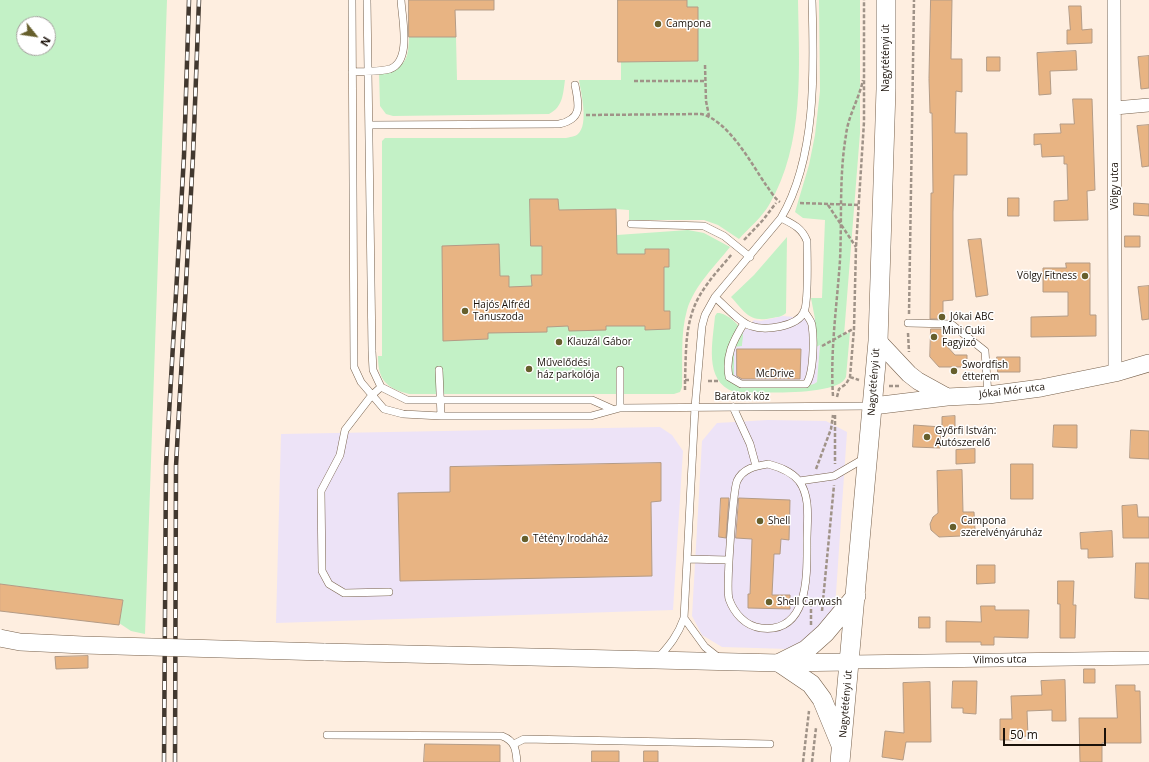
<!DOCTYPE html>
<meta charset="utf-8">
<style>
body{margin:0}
#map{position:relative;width:1149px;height:762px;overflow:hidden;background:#feeee0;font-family:"Open Sans",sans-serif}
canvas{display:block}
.north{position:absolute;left:16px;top:16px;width:40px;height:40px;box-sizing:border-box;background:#fff;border:1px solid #a4a09d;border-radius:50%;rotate:120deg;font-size:11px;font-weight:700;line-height:16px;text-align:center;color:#1b120a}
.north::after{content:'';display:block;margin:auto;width:14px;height:18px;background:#665f2c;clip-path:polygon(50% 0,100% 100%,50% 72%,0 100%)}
.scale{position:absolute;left:1003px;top:728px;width:103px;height:18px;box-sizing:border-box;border:2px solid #1b120a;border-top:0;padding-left:5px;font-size:12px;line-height:14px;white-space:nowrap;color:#1b120a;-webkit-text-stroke:3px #fff;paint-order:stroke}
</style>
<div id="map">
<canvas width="1149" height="762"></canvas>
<div class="north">N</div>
<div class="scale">50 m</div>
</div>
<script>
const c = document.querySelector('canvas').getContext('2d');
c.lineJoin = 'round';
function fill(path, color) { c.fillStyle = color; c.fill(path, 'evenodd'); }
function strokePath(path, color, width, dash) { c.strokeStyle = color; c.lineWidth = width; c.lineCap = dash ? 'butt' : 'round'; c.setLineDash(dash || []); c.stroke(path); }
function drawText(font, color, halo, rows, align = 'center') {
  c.font = font + ' "Open Sans",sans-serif'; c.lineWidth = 3; c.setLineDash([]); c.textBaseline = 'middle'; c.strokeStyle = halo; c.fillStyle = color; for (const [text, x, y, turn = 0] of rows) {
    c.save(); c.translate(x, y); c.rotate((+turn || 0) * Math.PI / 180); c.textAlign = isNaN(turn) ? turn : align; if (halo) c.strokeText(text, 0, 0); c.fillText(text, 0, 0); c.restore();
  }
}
const commercial = new Path2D(`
 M783 316 815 319 816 346 820 344 817 382 814 384 805 386 734 380V346L743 332 754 320 761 321Z
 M768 420 826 421 847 432 835 608 811 640 789 649 722 647 702 635 692 616 702 441 717 423Z
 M660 427 672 435 683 451 673 610 276 623 281 434Z`);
const green = new Path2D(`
 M0 0H167L145 634 131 631 119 623 123 600 0 584ZM24 24H48V48H24Z
 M687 0H798C799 68 805 144 769 205 762 217 749 228 739 239L718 225 704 220H629V210L616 209 617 235 688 230 704 233 730 247C715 266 694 286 687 310 680 334 683 363 682 387L680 392 674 394H409C386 388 378 380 378 356H382V141L385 138H566C569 137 575 137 578 134 589 124 581 93 579 80H621V62L698 61V7H687Z
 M819 0H860V133L844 335 850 332 846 377C839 397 754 392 734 392 703 381 713 341 715 316L717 313C725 312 738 323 742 331 744 335 742 342 742 346L734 347V380L805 386 814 384 817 382 820 345 816 347 815 319 811 298H822L825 220 803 218 795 212 809 165 815 135 820 91Z
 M409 37H456L457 80H565C563 94 563 107 549 114L393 116 386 114 380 106 379 72C405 66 408 64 409 37Z
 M787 237 786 313C782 317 777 317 772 318 749 323 745 312 731 297L754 275Z`);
const building = new Path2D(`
 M409 0H494V10H455L456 37H409Z
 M618 0H687V7H698V61L618 62Z
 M931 0H952L951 59H962V92L956 91 955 133H967V175H954L953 212V300L943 301V319H930L931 193H933L932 113H930L929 79Z
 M1069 6H1081L1082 30 1092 29V43L1067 44V30H1070Z
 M1076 51 1077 70 1050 71 1051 94 1039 95 1037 53Z
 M1149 56V88L1141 89 1138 57Z
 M987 57H1000V71H987Z
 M1073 99H1092L1095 190 1087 191 1088 220 1054 221V201L1068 200 1067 164H1064V156L1042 157 1041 144 1034 145V134L1061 133 1060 124H1074Z
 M1149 125V166L1142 167 1137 126Z
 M1008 198H1019V216H1008Z
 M530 199H558L559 210 616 209 617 254H645V249H669V267H664V311H670V329L645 330V326H606V330L569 331 568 326 547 327V332L488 333V339L443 341 442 246 499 244 500 276H509V287L532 286 531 275H542V246H531Z
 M1134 203 1149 204V216L1134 215Z
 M1125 236H1140V247H1125Z
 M981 239 988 295 976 297 968 240Z
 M1066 263H1090V315H1096V336L1031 337V317L1068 316V292H1043V268H1066Z
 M1149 286V319L1142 320 1138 287Z
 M931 329H943V342L955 355H967V367H939L930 357Z
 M737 349H801L800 379H742L737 376Z
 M997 357H1020V372H998Z
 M955 416V429H942V417Z
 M914 425 941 427 940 448 913 447Z
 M1054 425H1077V448L1053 447Z
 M1131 430 1149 431V459L1130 458Z
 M975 449V463L956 464V450Z
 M661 463V501L651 502 652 576 400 581 398 493 450 492V467Z
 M1011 464H1033V499H1011Z
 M962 470 963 512H974L975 530H961V536L939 537 931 530 930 524 933 517 938 513 937 471Z
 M721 498H729L726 538 719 537Z
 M739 498 790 500 789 540 781 539 780 554H774L772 595H790V609L748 608V594H750L752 539 736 538Z
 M1137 505 1138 517H1149V538H1123L1122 506Z
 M1112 531 1113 557 1088 558V549H1081L1080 533Z
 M1136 563H1149V599L1135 598Z
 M977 565H995V583L977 584Z
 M1058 581H1074L1073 605H1076L1075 638H1060V604H1058Z
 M0 584 123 600 119 625 0 611Z
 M981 606H995V610H1029L1028 638 994 637V645H981V642H946V621L981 622Z
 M919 617H930V628H919Z
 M88 656V668L56 669 55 657Z
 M1084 669H1095V683H1084Z
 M1065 680 1066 721H1052V710L1027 711 1028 736 1013 737V740H1000V719H1012L1011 696 1042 695 1041 681Z
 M953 681H977L976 714 963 713V708H952Z
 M930 682 931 742H906L903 760 882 757 885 731 904 733 903 683Z
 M1116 685H1135V691H1140L1141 743H1102V762H1080L1079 718H1117Z
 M425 744 500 745V762H424Z
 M592 751H619V762H592Z
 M644 751H658V762H644Z`);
const path = new Path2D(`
 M705 65 706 101 709 116
 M634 81H705
 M586 115 701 114C728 120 751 163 766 185 770 190 774 198 780 202
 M800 203 859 205
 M828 205 856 247
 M744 240 763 220 776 203
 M909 314 914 0
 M908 333 909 352
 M822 346 853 329
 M850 377 859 380
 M689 380H685C686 358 685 334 692 313 699 290 717 272 732 254
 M708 381H720
 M889 386H900
 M685 390V380
 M833 396C830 351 837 305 840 260 842 218 839 176 846 135 848 116 859 99 863 80
 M837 397 839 389 846 384 850 377 854 329 856 247 864 122V0
 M835 415V464
 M816 469 831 429 833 415
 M822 611 834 485
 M811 625V604
 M803 762 809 711
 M812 762 816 728`);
const service = new Path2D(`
 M352 0 354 367 361 382 384 409 403 414 441 416H591L620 408 871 406
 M367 0 372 351 373 370 381 387
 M352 72C364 71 379 72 390 69 412 61 402 19 401 0
 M369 125 559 124C583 119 579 105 575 85
 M631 224 704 226 724 236 750 257
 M715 297C724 305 740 323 751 326 765 331 797 327 804 312 809 301 807 255 807 241 802 228 793 224 781 218
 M744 323C733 341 725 356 729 377L741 384H806C814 374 814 338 812 325 811 320 807 316 804 311
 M908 323 951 324 985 351 988 395
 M439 370 441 416
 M620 370V408
 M381 387 372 395 345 430 340 455 321 491 322 571 329 584 344 593 389 592
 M381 387 407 400H592L612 409
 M733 407 750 444 756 466
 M768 464C779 467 791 471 799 481 811 497 807 521 807 540 807 572 810 634 761 628 745 626 734 613 729 599 726 587 733 492 737 481 743 468 756 466 768 464Z
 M799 481 834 476 865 458
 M687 559 729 560
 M684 618 705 647 719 658
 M658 658C670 645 678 635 684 618L695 407 702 326 705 315 715 297 781 218C817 157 814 69 812 0
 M327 735 502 736C515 741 516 749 517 762
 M514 744 524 739 770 744`);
const minor = new Path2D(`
 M1114 0 1115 373
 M1115 108 1149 105
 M850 662 1149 658`);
const tertiary = new Path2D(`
 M878 341 909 374 918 381 947 397
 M873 406 947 397 988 395 1041 388 1115 373 1149 363
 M324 652 780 663 850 662`);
const secondary = new Path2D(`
 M841 745 822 699 811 684 780 663 806 650 825 633 856 596
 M840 762 878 341 886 89V0`);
const rail = new Path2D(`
 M164 762 166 465 184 156 189 0
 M175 762 176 466 193 156 199 0`);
const tertiaryBridge = new Path2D(`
 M0 638 20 642 83 645 324 652`);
const markers = [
 [658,24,4,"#665f2c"],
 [1085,276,4,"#665f2c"],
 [465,311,4,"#665f2c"],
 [942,317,4,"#665f2c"],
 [934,337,4,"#665f2c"],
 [559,342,4,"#665f2c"],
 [529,369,4,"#665f2c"],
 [954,371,4,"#665f2c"],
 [927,437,4,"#665f2c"],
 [760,521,4,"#665f2c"],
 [953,527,4,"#665f2c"],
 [525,539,4,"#665f2c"],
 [769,602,4,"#665f2c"]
];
const poiNames = [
 ["Campona",666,24],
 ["Völgy Fitness",1077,276,"right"],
 ["Hajós Alfréd",473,305],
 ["Tanuszoda",473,317],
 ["Jókai ABC",950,317],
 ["Mini Cuki",942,331],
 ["Fagyizó",942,343],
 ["Klauzál Gábor",567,342],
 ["Művelődési",537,363],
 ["ház parkolója",537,375],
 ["Swordfish",962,365],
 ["étterem",962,377],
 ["Győrfi István:",935,431],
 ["Autószerelő",935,443],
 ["Shell",768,521],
 ["Campona",961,521],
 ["szerelvényáruház",961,533],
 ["Tétény Irodaház",533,539],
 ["Shell Carwash",777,602]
];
const streetNames = [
 ["Nagytétényi út",886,58,-90],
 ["Völgy utca",1115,186,-90],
 ["McDrive",775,374],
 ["Nagytétényi út",874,382,-86],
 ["Jókai Mór utca",1012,391,-7],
 ["Barátok köz",742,397],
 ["Vilmos utca",1000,660,-1],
 ["Nagytétényi út",846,704,-85]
];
fill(commercial, '#ede3f7');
fill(green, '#c3f1c6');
fill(building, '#e8b483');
strokePath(building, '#b49b85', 1);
strokePath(service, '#77614c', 8);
strokePath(minor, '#77614c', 14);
strokePath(tertiary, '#77614c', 18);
strokePath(secondary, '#77614c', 20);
strokePath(path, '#a09388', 2.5, [4, 2]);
strokePath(service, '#fff', 7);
strokePath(minor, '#fff', 13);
strokePath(tertiary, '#fff', 17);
strokePath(secondary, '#fff', 19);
strokePath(rail, '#42382f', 4.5);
strokePath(rail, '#fff', 3, [9]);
strokePath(tertiaryBridge, '#77614c', 18, []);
strokePath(tertiaryBridge, '#fff', 17);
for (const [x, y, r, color] of markers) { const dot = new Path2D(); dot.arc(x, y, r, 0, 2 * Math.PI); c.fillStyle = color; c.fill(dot); strokePath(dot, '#fff', 1.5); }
drawText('10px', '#1b120a', '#fff', poiNames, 'left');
drawText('10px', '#1b120a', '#fff', streetNames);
</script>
